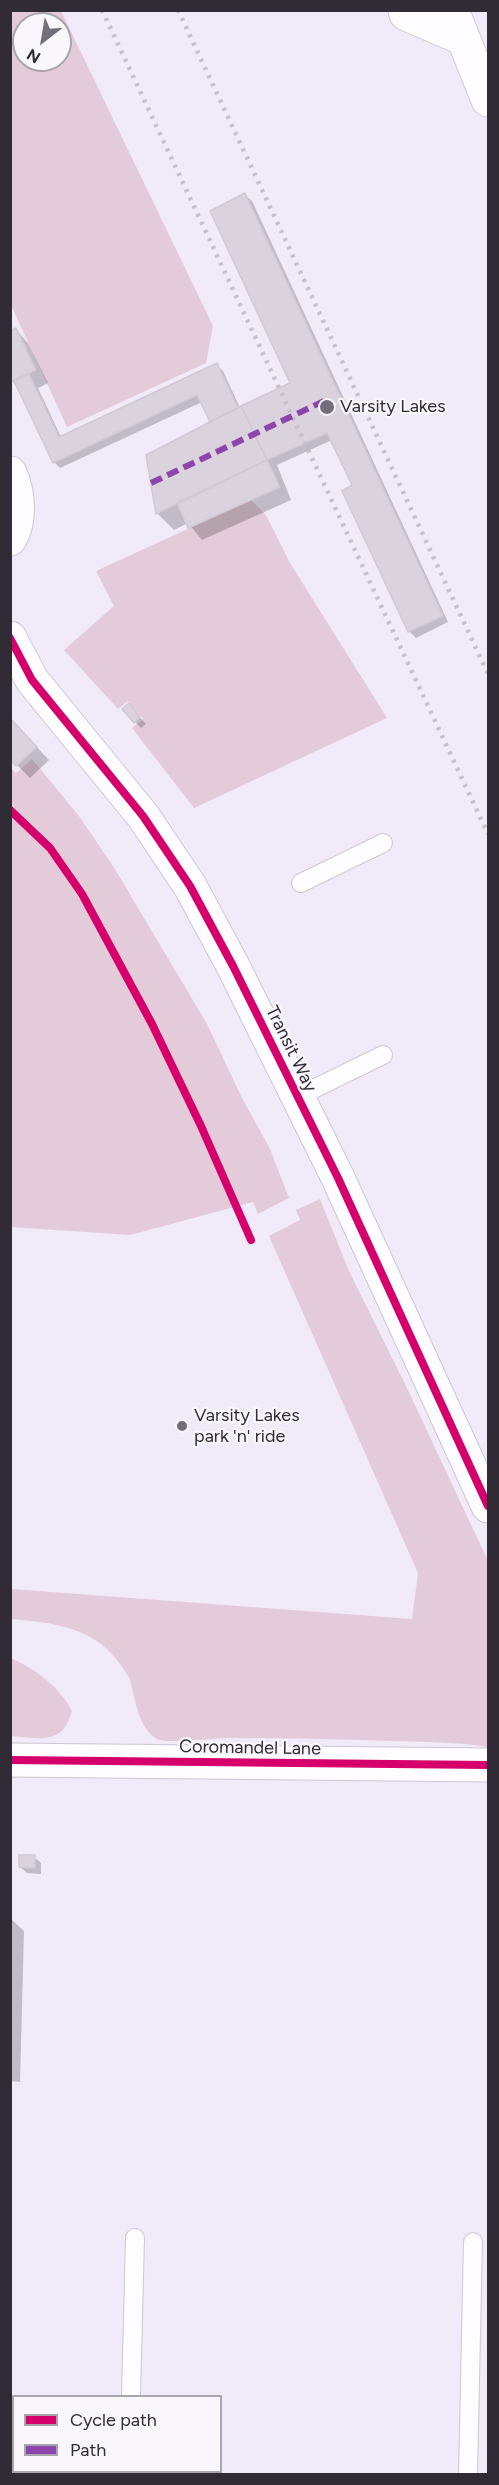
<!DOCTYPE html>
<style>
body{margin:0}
#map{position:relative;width:499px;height:2485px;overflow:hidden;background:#f1eaf9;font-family:Figtree,sans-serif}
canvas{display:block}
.frame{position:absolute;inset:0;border:12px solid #302b35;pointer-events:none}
.legend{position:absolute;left:12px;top:2395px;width:210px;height:78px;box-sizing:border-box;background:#f9f6fc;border:2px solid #a9a5ac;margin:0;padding:8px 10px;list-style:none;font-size:18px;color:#302b35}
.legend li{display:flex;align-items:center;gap:12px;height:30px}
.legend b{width:30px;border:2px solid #a9a5ac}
.north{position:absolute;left:12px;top:12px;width:60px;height:60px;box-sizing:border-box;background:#f9f6fc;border:2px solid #a9a5ac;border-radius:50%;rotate:211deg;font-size:16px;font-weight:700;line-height:24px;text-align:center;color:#302b35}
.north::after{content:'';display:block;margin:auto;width:21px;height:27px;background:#746e7a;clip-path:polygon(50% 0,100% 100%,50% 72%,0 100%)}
</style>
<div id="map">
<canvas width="499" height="2485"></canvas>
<div class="frame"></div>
<ul class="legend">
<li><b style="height:8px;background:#d6006c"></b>Cycle path</li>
<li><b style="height:8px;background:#8e44ad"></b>Path</li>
</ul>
<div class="north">N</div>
</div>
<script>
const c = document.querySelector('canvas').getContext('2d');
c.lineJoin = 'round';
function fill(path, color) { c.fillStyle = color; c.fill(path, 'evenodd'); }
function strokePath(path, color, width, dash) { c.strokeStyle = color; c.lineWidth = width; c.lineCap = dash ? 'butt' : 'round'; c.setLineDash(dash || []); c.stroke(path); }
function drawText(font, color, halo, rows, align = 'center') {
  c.font = font + ' Figtree,sans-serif'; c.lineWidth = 4.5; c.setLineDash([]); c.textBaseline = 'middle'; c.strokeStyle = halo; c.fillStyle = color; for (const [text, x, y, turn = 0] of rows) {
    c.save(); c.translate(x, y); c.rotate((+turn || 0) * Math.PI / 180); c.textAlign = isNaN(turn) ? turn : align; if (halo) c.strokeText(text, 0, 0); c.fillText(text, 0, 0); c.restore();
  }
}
const green = new Path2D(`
 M10 11H61L213 326 206 363 67 427 11 305ZM24 24H60V60H24Z
 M251 500 266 515 290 563 387 718 194 808 132 728 143 719 128 701 118 709 64 650 114 606 96 571Z
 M32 759 79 816 115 869 207 1024 242 1098 270 1149 289 1198 258 1214 253 1202 130 1235 11 1227 10 767 16 773Z
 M320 1199 349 1271 407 1388 488 1561V1747C457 1742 425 1742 393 1741 338 1739 284 1738 229 1738 215 1738 166 1744 157 1739 139 1729 135 1700 131 1683 130 1677 125 1672 122 1667 96 1627 55 1623 11 1619V1589L412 1619 418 1573 269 1236 300 1220 296 1210Z
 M11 1658C35 1669 60 1687 72 1711 63 1746 39 1738 11 1736Z`);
const shadow = new Path2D(`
 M245 195 252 201 448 622 416 638 409 631 354 486 332 440 277 465 291 500 202 540 188 523 174 530 157 513 212 423 202 402 60 468 54 462 20 390 10 379 16 330 28 343 48 383 38 388 61 437 216 365 223 371 240 408 292 384Z
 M135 712 146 724 141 728 135 722Z
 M18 727 49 760 30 778 10 758Z
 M34 1857 41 1863V1874L27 1873 20 1867Z
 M10 1918 24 1931 20 2082 10 2081Z`);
const building = new Path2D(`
 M245 193 443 616 408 632 342 491 352 485 327 433 267 460 241 406 290 383 210 211Z
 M16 328 36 370 10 382V331Z
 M217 363 238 408 210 422 197 395 53 463 14 381 29 374 59 437Z
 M241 406 267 460 156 514 146 455Z
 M267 460 280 487 188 528 177 503Z
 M129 703 140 717 134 723 122 709Z
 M10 718 37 747 16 766 10 760Z
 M19 1855H35V1868L19 1867Z`);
const service = new Path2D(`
 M301 883 383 843
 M297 1097 383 1055
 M131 2396 135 2238
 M129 2474V2472
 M468 2474 473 2242`);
const minor = new Path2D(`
 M10 473C19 493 21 520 10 539
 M10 638 32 680 143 816 190 886 233 966 338 1178 488 1506
 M10 1760 488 1765`);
const secondary = new Path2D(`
 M405 10 406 14 462 38`);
const motorway = new Path2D(`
 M452 10 488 100`);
const rail = new Path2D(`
 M102 10 488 834
 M178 10 488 674`);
const quiet = new Path2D(`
 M151 483 324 401`);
const cycleway = new Path2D(`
 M10 638 32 680 143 816 190 886 233 966 338 1178 488 1506
 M10 810 50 848 82 894 152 1024 201 1126 251 1240
 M10 1760 488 1765`);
const markers = [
 [327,407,8,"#746e7a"],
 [182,1426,6,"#746e7a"]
];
const poiNames = [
 ["Varsity Lakes",340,407],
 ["Varsity Lakes",194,1416],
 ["park 'n' ride",194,1437]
];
const streetNames = [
 ["Transit Way",291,1049,64],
 ["Coromandel Lane",250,1748,1]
];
fill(green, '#e4cbd9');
fill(shadow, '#0003');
fill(building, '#dad2dd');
strokePath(building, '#d1c9d4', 1.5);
strokePath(service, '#cdc7d3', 20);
strokePath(minor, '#cdc7d3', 35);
strokePath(secondary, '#cdc7d3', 35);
strokePath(motorway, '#cdc7d3', 35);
strokePath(service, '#fdfcfe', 18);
strokePath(minor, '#fdfcfe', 33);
strokePath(secondary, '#fdfcfe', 33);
strokePath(motorway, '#fdfcfe', 33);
strokePath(rail, '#c4c2c6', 4.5, [3, 6]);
strokePath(quiet, '#8e44ad', 6, [12, 6]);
strokePath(cycleway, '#d6006c', 8);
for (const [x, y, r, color] of markers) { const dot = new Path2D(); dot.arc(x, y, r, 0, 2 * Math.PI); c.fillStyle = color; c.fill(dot); strokePath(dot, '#f9f6fc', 2); }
drawText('18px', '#302b35', '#f9f6fc', poiNames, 'left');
drawText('18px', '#302b35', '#f9f6fc', streetNames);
</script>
